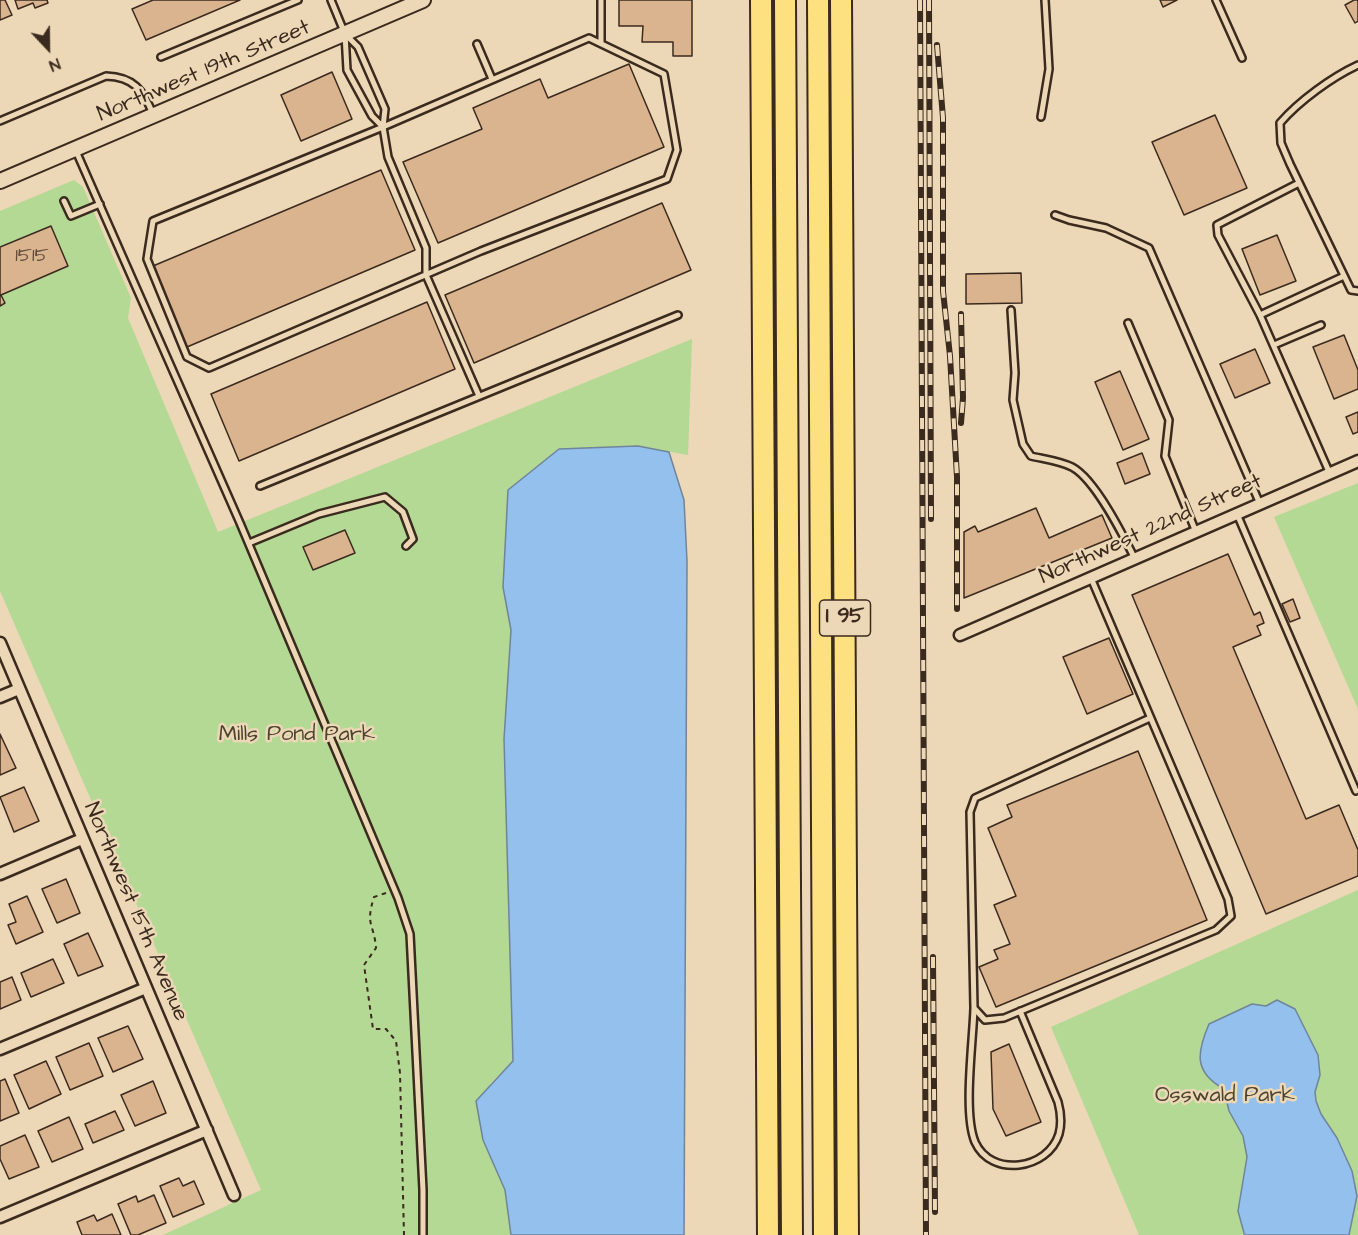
<!DOCTYPE html>
<style>
body{margin:0}
#map{position:relative;width:1358px;height:1235px;overflow:hidden;background:#ecd7b6;font-family:"Architects Daughter",sans-serif}
canvas{display:block}
.north{position:absolute;left:18px;top:18px;width:60px;height:60px;-webkit-text-stroke:4px #ecd7b6;paint-order:stroke;rotate:158deg;font-size:16px;font-weight:700;line-height:24px;text-align:center;color:#3b2a1e}
.north::after{content:'';display:block;margin:auto;width:21px;height:27px;background:#3b2a1e;clip-path:polygon(50% 0,100% 100%,50% 72%,0 100%)}
</style>
<div id="map">
<canvas width="1358" height="1235"></canvas>
<div class="north">N</div>
</div>
<script>
const c = document.querySelector('canvas').getContext('2d');
c.lineJoin = 'round';
function fill(path, color) { c.fillStyle = color; c.fill(path, 'evenodd'); }
function strokePath(path, color, width, dash) { c.strokeStyle = color; c.lineWidth = width; c.lineCap = dash ? 'butt' : 'round'; c.setLineDash(dash || []); c.stroke(path); }
function drawText(font, color, halo, rows, align = 'center') {
  c.font = font + ' "Architects Daughter",sans-serif'; c.lineWidth = 5; c.setLineDash([]); c.textBaseline = 'middle'; c.strokeStyle = halo; c.fillStyle = color; for (const [text, x, y, turn = 0] of rows) {
    c.save(); c.translate(x, y); c.rotate((+turn || 0) * Math.PI / 180); c.textAlign = isNaN(turn) ? turn : align; if (halo) c.strokeText(text, 0, 0); c.fillText(text, 0, 0); c.restore();
  }
}
const green = new Path2D(`
 M74 180 83 187 131 298 128 318 218 532 692 339 688 455 638 446 503 587 511 630 513 1061 490 1084 483 1140 505 1190 511 1235H163L261 1190 0 591V211Z
 M1358 483V709L1274 517Z
 M1358 890V1235H1139L1051 1027Z`);
const water = new Path2D(`
 M638 446 669 452 684 500 687 561 684 1235H511L505 1190 483 1140 476 1101 513 1061 504 739 511 630 503 587 508 490 559 449Z
 M1277 1000 1295 1009 1318 1055 1320 1075 1315 1092 1316 1101 1321 1114 1337 1138 1352 1171 1357 1196 1349 1235H1245L1244 1233 1238 1211 1247 1157 1243 1136 1229 1111 1224 1089C1193 1072 1197 1052 1209 1024L1252 1004 1266 1006Z`);
const building = new Path2D(`
 M0 0H5L12 15 0 20Z
 M15 0H47L48 3 35 8 33 3 18 9Z
 M153 0H240L146 40 132 9Z
 M619 0H692V56H673V42H642L643 26H619Z
 M1160 0H1177L1163 7Z
 M1354 0H1358V21L1355 23 1345 5Z
 M629 64 664 147 438 243 403 162 482 129 473 108 540 79 548 98Z
 M332 72 352 119 301 141 281 95Z
 M1215 115 1247 188 1184 215 1152 142Z
 M381 170 415 250 187 347 153 266Z
 M662 203 691 270 474 363 445 295Z
 M51 226 68 266 1 295 5 303 0 306V247Z
 M1277 235 1296 281 1260 295 1242 249Z
 M1021 273 1022 303 966 304V274Z
 M427 302 455 369 239 461 211 394Z
 M1344 335 1358 370V389L1334 399 1313 347Z
 M1255 349 1270 383 1235 398 1220 364Z
 M1120 371 1149 439 1123 450 1095 382Z
 M1358 412V432L1353 434 1346 417Z
 M1142 453 1150 474 1125 484 1117 463Z
 M1036 508 1049 538 1102 515 1112 538 964 598V532L975 526 978 532Z
 M345 530 355 553 313 570 303 547Z
 M1228 554 1254 615 1260 612 1264 623 1257 626 1261 635 1233 647 1306 819 1339 805 1358 850V876L1266 914 1132 595Z
 M1293 599 1300 618 1290 622 1282 604Z
 M1109 638 1133 694 1087 714 1063 657Z
 M0 734 16 768 0 775Z
 M1138 751 1207 920 996 1007 979 967 998 959 994 950 1010 944 994 905 1016 896 988 828 1012 817 1007 805Z
 M24 787 39 821 14 832 0 797Z
 M66 879 80 913 57 923 42 889Z
 M27 896 43 932 16 944 8 925 16 922 9 904Z
 M88 933 103 966 78 976 64 944Z
 M53 959 64 983 31 997 21 973Z
 M12 977 21 1000 0 1009V982Z
 M128 1026 143 1059 113 1072 98 1038Z
 M89 1043 103 1076 70 1090 56 1057Z
 M1009 1044 1041 1122 1006 1136 993 1109 991 1052Z
 M46 1061 61 1094 29 1109 14 1075Z
 M5 1079 19 1113 0 1121V1081Z
 M153 1081 166 1113 135 1126 121 1095Z
 M115 1111 124 1130 93 1143 85 1124Z
 M69 1117 83 1149 52 1162 38 1131Z
 M25 1135 39 1167 9 1179 0 1159V1146Z
 M179 1178 183 1186 194 1181 204 1204 173 1217 160 1186Z
 M154 1195 166 1223 138 1235H131L118 1204 136 1196 138 1202Z
 M112 1214 121 1235H82L77 1222 94 1215 97 1221Z`);
const path = new Path2D(`
 M386 893 374 897C365 926 374 923 376 948L364 965 373 1029H386L396 1041 400 1073 404 1235`);
const service = new Path2D(`
 M331 0 345 34 347 70 372 116 383 127
 M1216 0 1242 58
 M346 35 358 47 385 109 383 127 388 157 426 248V275L479 396
 M589 38 664 74 677 150 667 179 481 251 209 368 187 357 147 259 153 221 383 127Z
 M601 43V0
 M477 44 492 79
 M161 57 298 0
 M1358 65C1332 77 1299 101 1280 123L1281 143 1290 164 1351 290 1358 291
 M1041 117 1049 69 1045 0
 M0 121 106 76C134 77 143 90 153 114
 M76 151 240 523 398 898 410 934 423 1190V1235
 M64 201 71 216 100 204
 M1055 215 1069 220 1106 228 1149 248 1260 504
 M1011 310 1015 373 1013 400 1023 444 1031 456C1044 459 1060 461 1072 467 1095 479 1123 535 1135 559
 M1260 315 1218 235 1217 225 1299 183
 M1128 323 1169 420 1165 456 1196 532
 M1274 345 1321 325
 M1330 474 1260 315 1344 276
 M260 486 678 315
 M1237 514 1356 791
 M249 543 319 514 385 497 403 512 413 539 406 546
 M1091 578 1228 899 1231 916 1216 930 1004 1018 985 1020 974 1008 970 812 975 798 1150 718
 M974 1008C973 1042 963 1113 975 1142 991 1178 1048 1170 1059 1134 1062 1123 1061 1113 1058 1102L1020 1011`);
const minor = new Path2D(`
 M960 635 1358 461
 M0 643 234 1195
 M0 697 19 689
 M0 874 82 839
 M0 1049 146 988
 M0 1217 207 1130`);
const tertiary = new Path2D(`
 M0 181 423 0`);
const motorway = new Path2D(`
 M761 0 768 1235
 M785 0 792 1235
 M818 0 824 1235
 M841 0 848 1235`);
const rail = new Path2D(`
 M920 0 926 1235
 M929 0 931 519
 M937 45 943 118V291L950 356 957 477V609
 M961 314 963 398 961 423
 M933 957 935 1212`);
const numberNames = [
 ["1515",32,257]
];
const shields = [
 [845,618,51]
];
const shieldNames = [
 ["I 95",845,618]
];
const streetNames = [
 ["Northwest 19th Street",204,72,-23],
 ["Northwest 22nd Street",1151,530,-24],
 ["Northwest 15th Avenue",135,912,67]
];
const parkNames = [
 ["Mills Pond Park",297,735],
 ["Osswald Park",1225,1096]
];
fill(green, '#b3d995');
fill(water, '#93c0ed');
strokePath(water, '#70849a', 1.5);
fill(building, '#dab38f');
strokePath(building, '#3b2a1e', 1.5);
strokePath(service, '#3b2a1e', 10);
strokePath(minor, '#3b2a1e', 15);
strokePath(tertiary, '#3b2a1e', 18);
strokePath(motorway, '#3b2a1e', 24);
strokePath(path, '#3b2a1e', 2, [4.5, 4.5]);
strokePath(service, '#ecd7b6', 5);
strokePath(minor, '#ecd7b6', 10);
strokePath(tertiary, '#ecd7b6', 14);
strokePath(motorway, '#fde080', 20);
strokePath(rail, '#3b2a1e', 6);
strokePath(rail, '#ecd7b6', 4, [11]);
drawText('20px', '#634c3a', null, numberNames);
for (const [x, y, w] of shields) { const box = new Path2D(); box.roundRect(x - w / 2, y - 18, w, 36, 4.5); c.fillStyle = '#ecd7b6'; c.fill(box); strokePath(box, '#3b2a1e', 1.5); }
drawText('bold 21px', '#3b2a1e', null, shieldNames);
drawText('22px', '#3b2a1e', '#ecd7b6', streetNames);
drawText('22px', '#4d4430', '#ecd7b6', parkNames);
</script>
